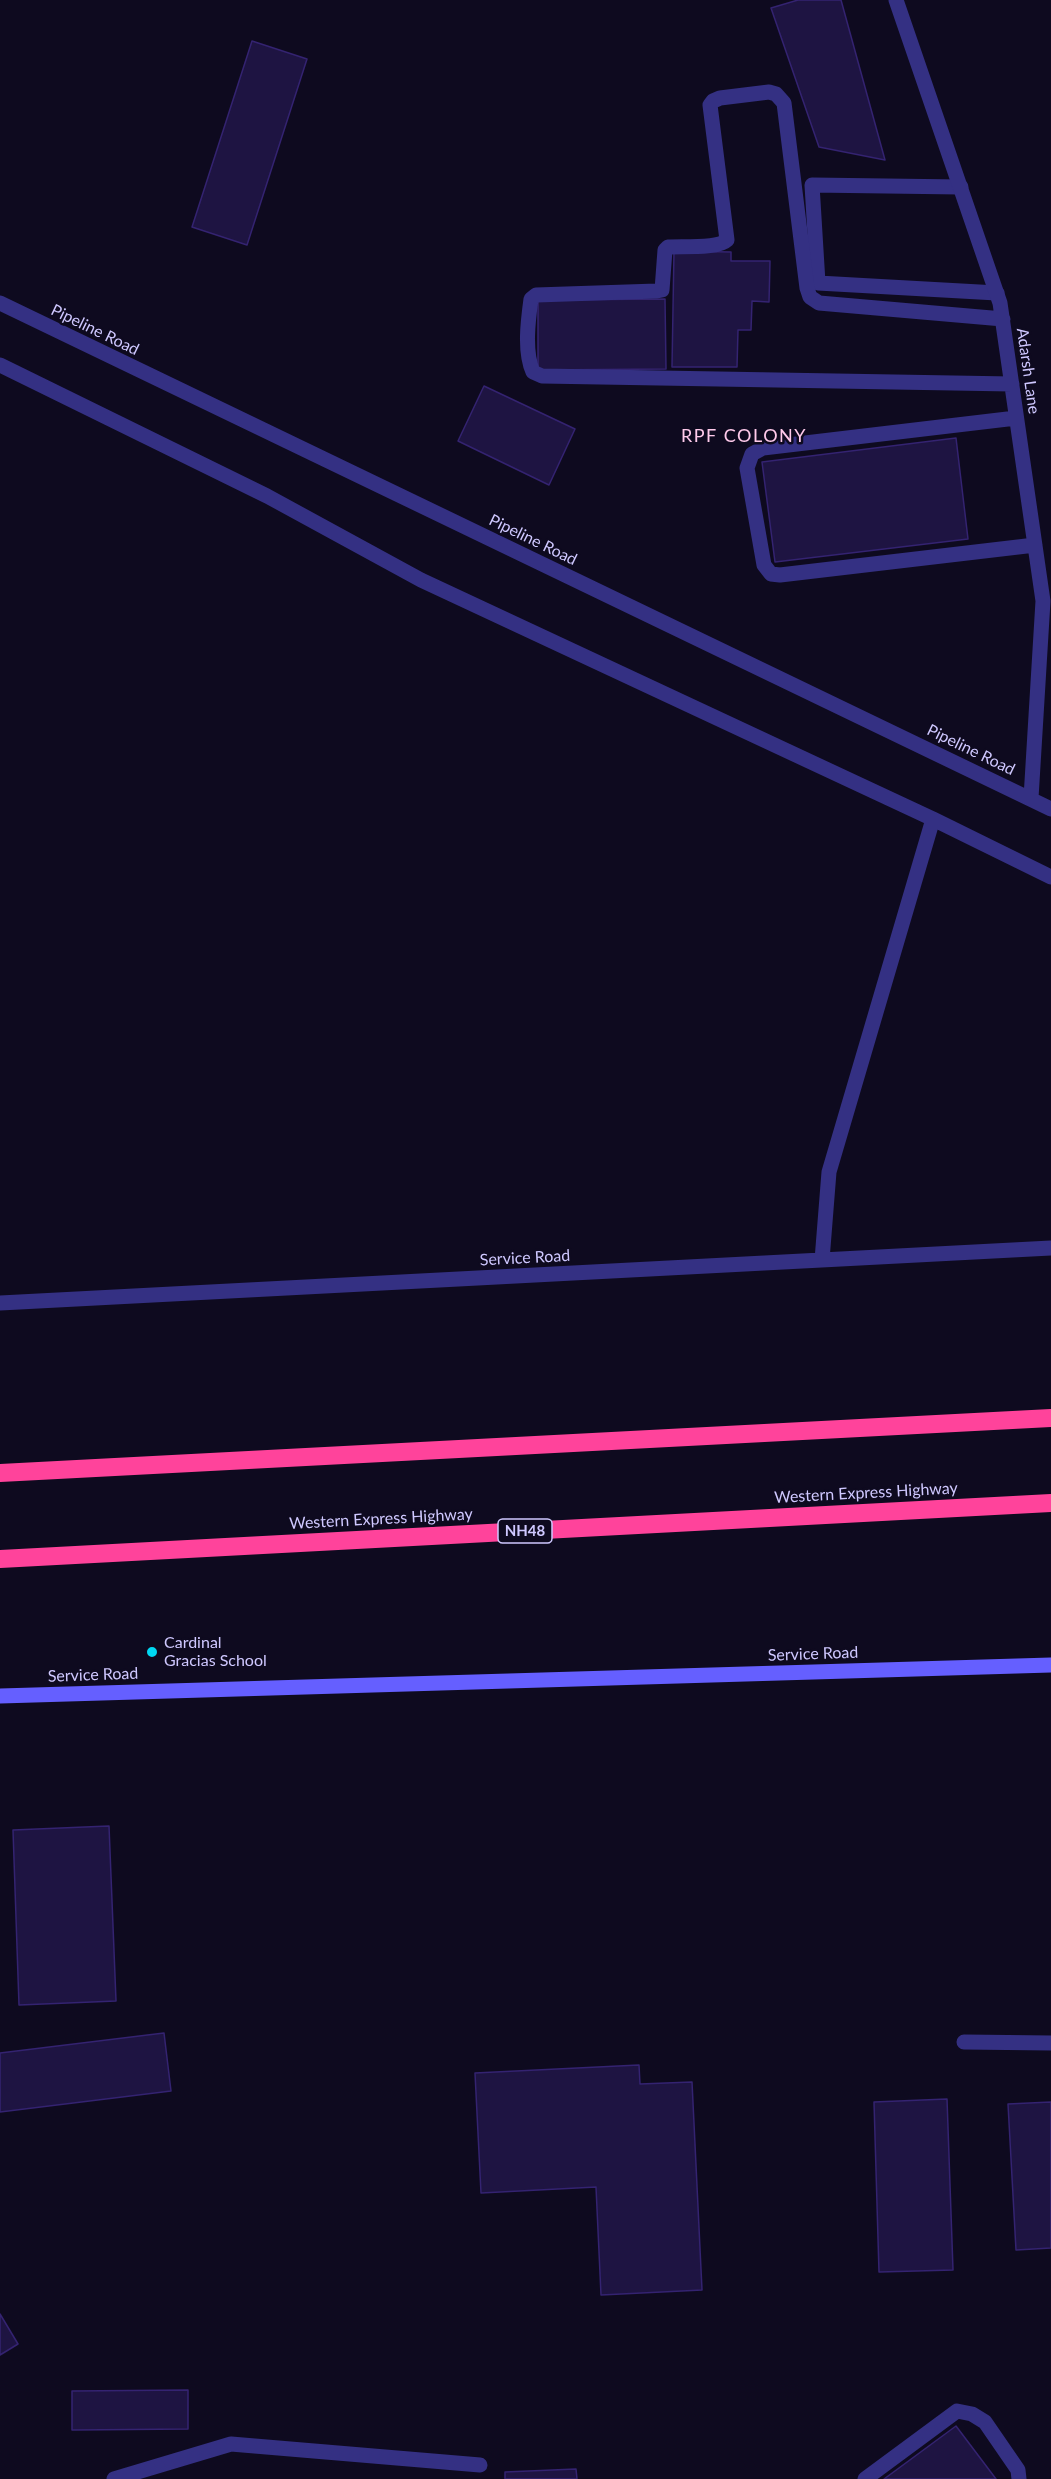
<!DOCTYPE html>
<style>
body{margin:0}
canvas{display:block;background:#0e0a1f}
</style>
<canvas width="1051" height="2479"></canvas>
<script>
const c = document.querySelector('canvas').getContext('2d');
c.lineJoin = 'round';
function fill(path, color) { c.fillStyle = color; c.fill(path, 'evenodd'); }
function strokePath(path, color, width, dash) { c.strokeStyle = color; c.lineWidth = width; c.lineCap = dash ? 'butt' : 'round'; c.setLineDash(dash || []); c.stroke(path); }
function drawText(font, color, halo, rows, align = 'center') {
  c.font = font + ' Lato,sans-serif'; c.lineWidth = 5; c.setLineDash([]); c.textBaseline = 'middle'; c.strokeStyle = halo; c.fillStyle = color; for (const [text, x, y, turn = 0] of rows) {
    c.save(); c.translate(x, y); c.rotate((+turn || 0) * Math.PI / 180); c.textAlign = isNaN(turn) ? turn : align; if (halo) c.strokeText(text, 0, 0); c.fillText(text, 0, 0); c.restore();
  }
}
const building = new Path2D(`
 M798 0H841L885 160 819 147 771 8Z
 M252 41 307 59 247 245 192 227Z
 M674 251 731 252V261H770L769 302 752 301 751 330H738L737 367H672Z
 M665 299 666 369 538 370V300Z
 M484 386 575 429 549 485 458 441Z
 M956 438 968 539 775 562 762 462Z
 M109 1826 116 2001 19 2005 13 1830Z
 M164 2033 171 2091 0 2112V2053Z
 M639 2065 640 2084 692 2082 702 2290 601 2295 596 2187 481 2193 475 2073Z
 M947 2099 953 2270 879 2272 874 2102Z
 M1051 2102V2248L1016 2250 1008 2104Z
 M0 2314 18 2344 0 2355Z
 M188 2390V2429L72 2430V2391Z
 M956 2426 996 2479H884Z
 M576 2469 577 2479H505V2472Z`);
const lane = new Path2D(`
 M961 187 812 185 818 283 997 293`);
const street = new Path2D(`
 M896 0 1000 303 1043 601 1031 798
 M0 303 1051 809
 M1003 319 819 303 810 297 807 288 784 103 776 94 769 92 720 98 713 101 710 105 727 240C718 249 682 246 668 247L665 250 662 290 657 291 536 295 531 299C528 321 524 352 533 372L542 376 1012 384
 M0 365 267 496 421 580 933 819 829 1172 822 1260
 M1016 418 763 448 752 454 747 468 764 565 771 574 780 575 1035 545
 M933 819 1051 877
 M0 1303 1051 1248
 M964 2042 1051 2043
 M114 2479 231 2444 480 2465
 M865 2479 957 2411 972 2414 985 2422 1018 2470 1019 2479`);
const secondary = new Path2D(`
 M0 1696 1051 1665`);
const highway = new Path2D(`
 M0 1473 1051 1418
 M0 1559 1051 1503`);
const markers = [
 [152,1652,6,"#00d8f3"]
];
const shields = [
 [525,1531,54]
];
const shieldNames = [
 ["NH48",525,1531]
];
const streetNames = [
 ["Pipeline Road",95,330,26],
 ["Adarsh Lane",1028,371,82],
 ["Pipeline Road",533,540,26],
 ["Pipeline Road",971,750,26],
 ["Service Road",525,1258,-3],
 ["Western Express Highway",866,1493,-3],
 ["Western Express Highway",381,1519,-3],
 ["Service Road",813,1654,-2],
 ["Service Road",93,1675,-2]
];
const poiNames = [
 ["Cardinal",164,1643],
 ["Gracias School",164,1661]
];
const neighbourhoodNames = [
 ["RPF COLONY",744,436]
];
fill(building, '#1e1442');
strokePath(building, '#342371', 1.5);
strokePath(lane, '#343083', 15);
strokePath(street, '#343083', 15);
strokePath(secondary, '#655fff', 15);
strokePath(highway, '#ff439b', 18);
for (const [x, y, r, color] of markers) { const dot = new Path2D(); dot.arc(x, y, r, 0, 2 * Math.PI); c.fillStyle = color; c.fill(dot); strokePath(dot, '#0e0a1f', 2); }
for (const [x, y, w] of shields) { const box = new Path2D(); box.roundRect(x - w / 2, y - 12, w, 24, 4.5); c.fillStyle = '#0e0a1f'; c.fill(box); strokePath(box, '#cfc8ff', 1.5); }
drawText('bold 15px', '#cfc8ff', null, shieldNames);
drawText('16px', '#cfc8ff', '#0e0a1f', streetNames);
drawText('16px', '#cfc8ff', '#0e0a1f', poiNames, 'left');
c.letterSpacing = '1.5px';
drawText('18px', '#ffcaeb', '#0e0a1f', neighbourhoodNames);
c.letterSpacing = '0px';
</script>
